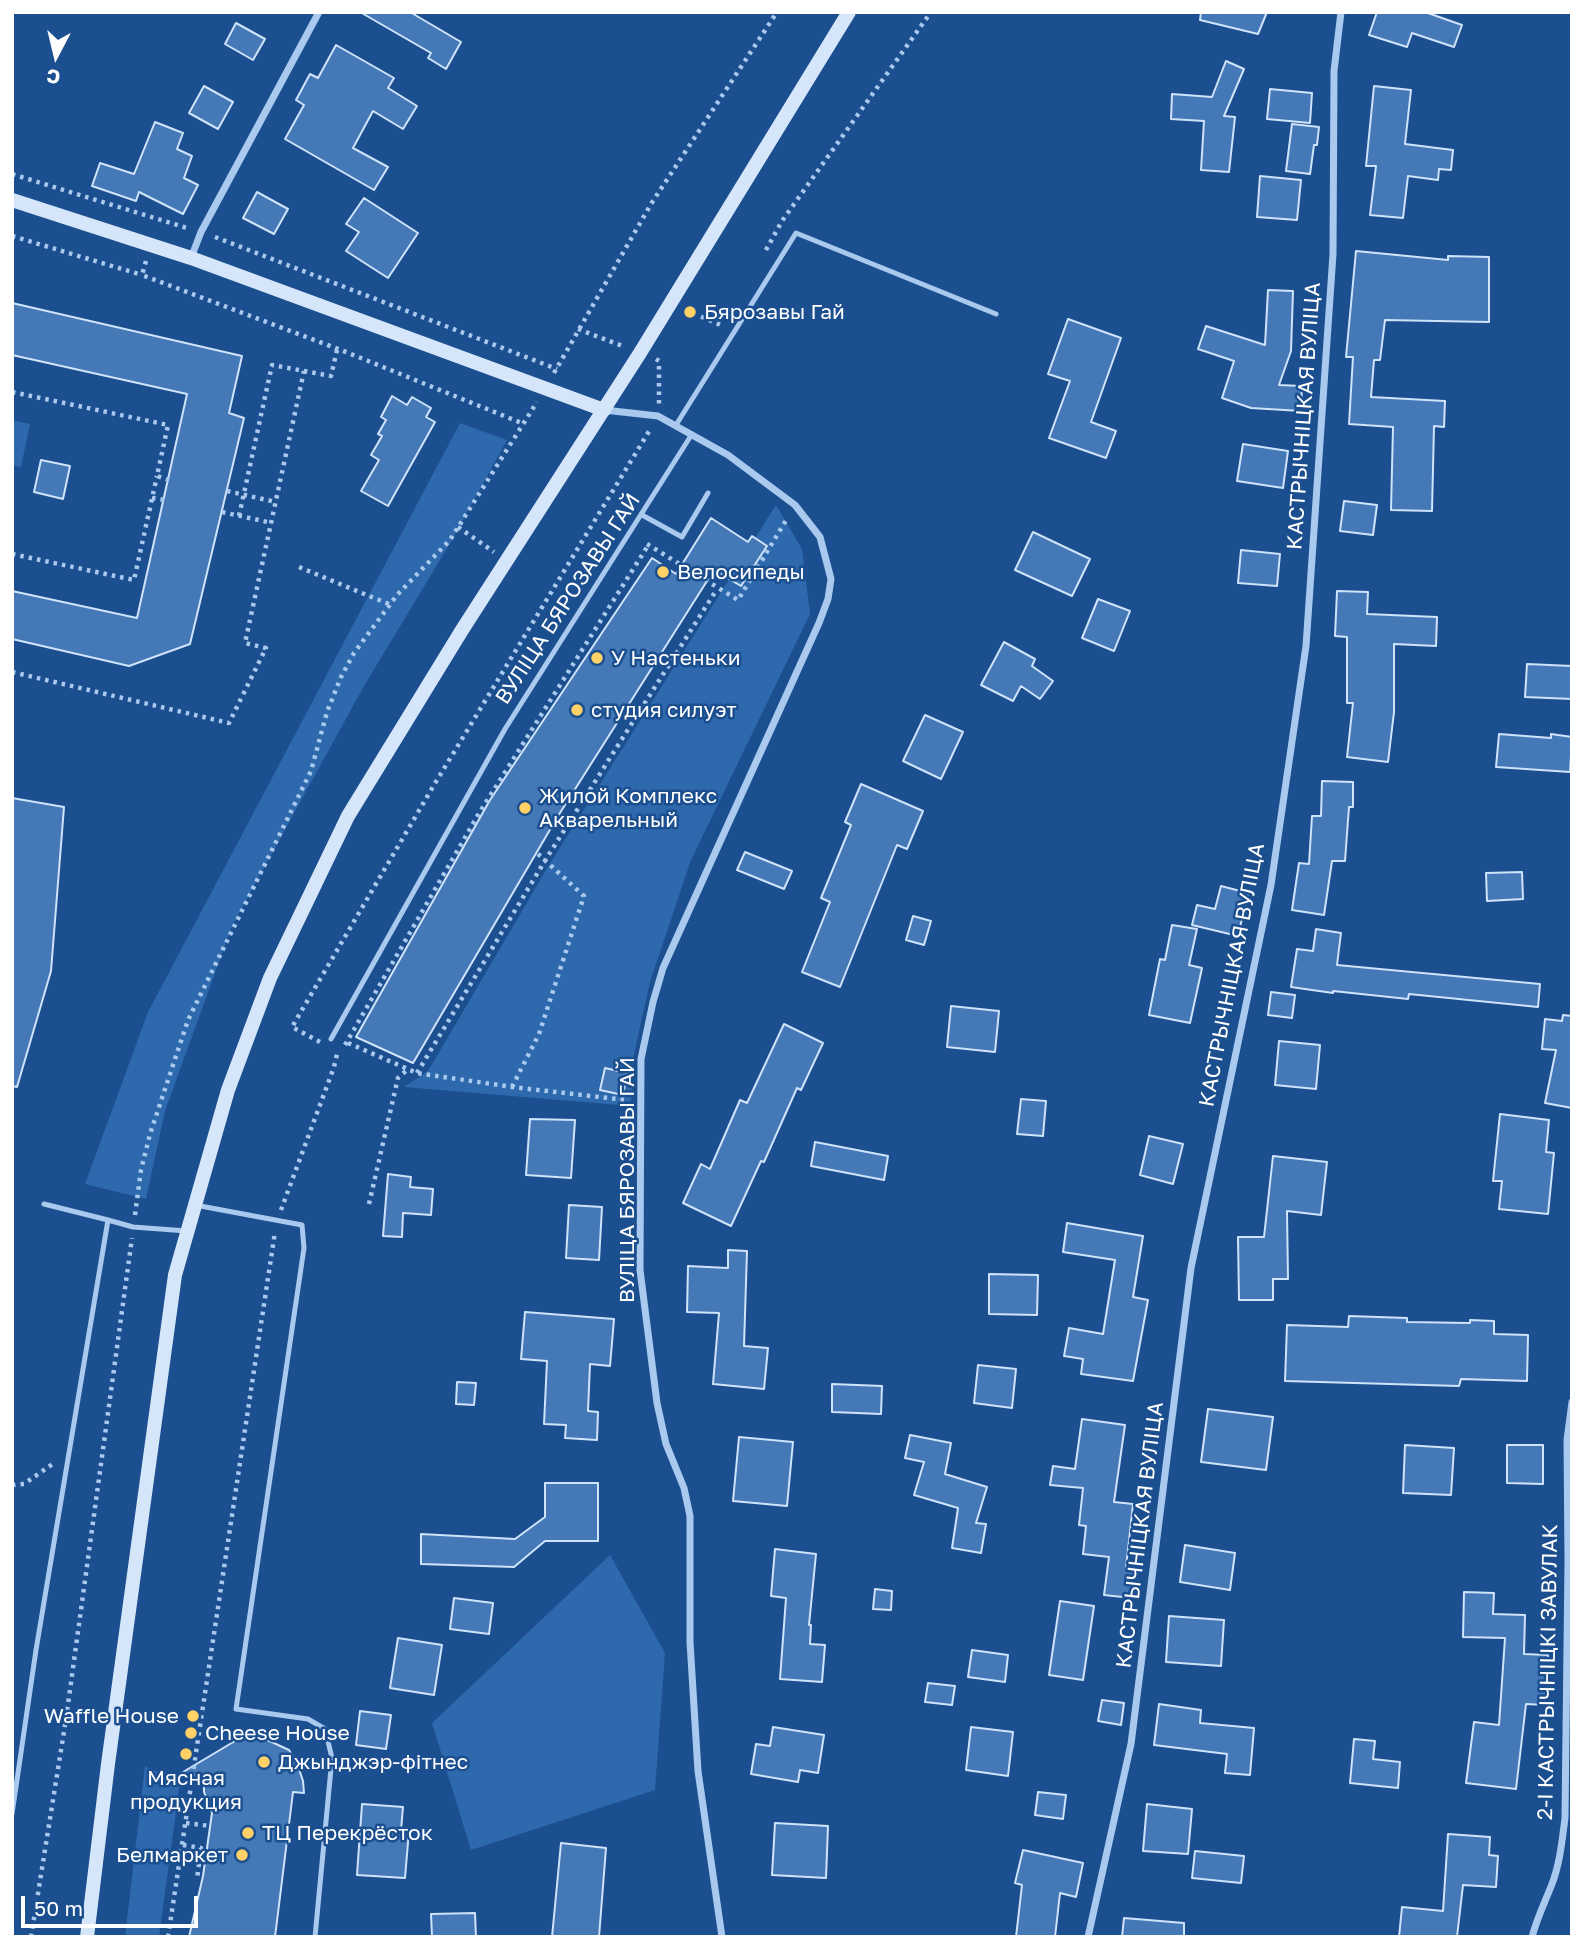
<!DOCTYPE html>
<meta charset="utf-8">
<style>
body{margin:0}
#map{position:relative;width:1584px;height:1949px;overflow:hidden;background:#1b4f8f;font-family:"Golos Text",sans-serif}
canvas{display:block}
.frame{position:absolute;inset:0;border:14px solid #fff;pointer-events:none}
.north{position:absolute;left:21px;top:21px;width:70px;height:70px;-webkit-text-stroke:5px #1b4f8f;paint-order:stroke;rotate:187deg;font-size:19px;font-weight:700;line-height:28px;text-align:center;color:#fff}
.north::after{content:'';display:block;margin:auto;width:24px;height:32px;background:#fff;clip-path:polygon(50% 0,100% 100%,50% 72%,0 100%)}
.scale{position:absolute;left:21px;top:1896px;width:177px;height:32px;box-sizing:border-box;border:4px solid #fff;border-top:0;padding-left:9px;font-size:21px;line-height:24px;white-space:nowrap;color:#fff;-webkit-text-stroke:5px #1b4f8f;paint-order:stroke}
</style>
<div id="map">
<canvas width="1584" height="1949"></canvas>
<div class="frame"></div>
<div class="north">С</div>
<div class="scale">50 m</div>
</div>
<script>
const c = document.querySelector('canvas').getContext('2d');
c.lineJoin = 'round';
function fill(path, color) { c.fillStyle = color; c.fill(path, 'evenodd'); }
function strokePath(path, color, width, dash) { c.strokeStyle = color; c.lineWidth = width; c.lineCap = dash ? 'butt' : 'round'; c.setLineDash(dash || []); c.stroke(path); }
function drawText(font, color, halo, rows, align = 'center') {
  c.font = font + ' "Golos Text",sans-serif'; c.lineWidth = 5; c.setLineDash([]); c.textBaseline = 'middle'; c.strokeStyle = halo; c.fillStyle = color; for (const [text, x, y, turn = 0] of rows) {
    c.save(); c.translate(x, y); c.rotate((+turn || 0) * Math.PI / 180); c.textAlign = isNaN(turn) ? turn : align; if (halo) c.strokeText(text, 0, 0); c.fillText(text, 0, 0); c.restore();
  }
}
const green = new Path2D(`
 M12 420 30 424 21 467 12 465Z
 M460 423 507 440 452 540 364 686 232 926 165 1111 146 1199 85 1184 148 1012Z
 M776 505 802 549 810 614 691 860 650 982 633 1059 631 1106 404 1087 428 1071 549 865Z
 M610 1555 665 1653 655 1790 471 1850 432 1723Z
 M145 1766 180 1782 159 1937H125Z`);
const building = new Path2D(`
 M360 12H410L461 42 446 69 428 58 431 53Z
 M1201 12H1267L1258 34 1200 20Z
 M1377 12H1425L1462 25 1454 47 1412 33 1407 47 1369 35Z
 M236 23 265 39 253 60 225 44Z
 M336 45 394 78 388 88 417 106 403 129 373 111 353 148 388 167 374 190 285 139 304 105 296 100 310 74 318 78Z
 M1226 61 1244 69 1224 116 1235 117 1229 172 1201 170 1204 121 1171 119 1172 94 1212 97Z
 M204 86 233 102 218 129 189 113Z
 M1374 86 1411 90 1405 144 1453 150 1451 170 1439 169 1438 180 1408 176 1403 218 1370 215 1376 166H1366Z
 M1270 89 1312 93 1310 123 1267 119Z
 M155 122 183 133 177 149 192 156 184 178 198 185 183 214 139 192 136 201 92 186 100 163 134 174Z
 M1292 124 1319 127 1317 145H1314L1310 174 1286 171Z
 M1260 176 1301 180 1297 220 1257 217Z
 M257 192 288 209 274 234 243 218Z
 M364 198 418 233 388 278 346 251 359 232 346 224Z
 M1356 251 1448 260V256L1489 257V322L1385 320 1380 360H1374L1371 397 1445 401 1444 427 1434 426 1432 511 1391 510 1393 427 1349 424 1353 357H1346Z
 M1268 290 1293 291 1291 351 1279 385 1302 386 1301 411 1251 408 1222 398 1234 361 1198 349 1206 326 1265 345Z
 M12 303 242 356 229 413 244 418 190 644 129 666 12 639V591L137 618 187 394 12 355Z
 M1068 319 1121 338 1091 422 1116 431 1106 458 1049 438 1070 381 1048 374Z
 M392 396 407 405 412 397 431 408 426 417 435 422 388 506 361 491 379 460 371 455 382 436 378 434 386 420 381 417Z
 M1243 444 1288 451 1283 488 1237 481Z
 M41 460 70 466 63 499 34 492Z
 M1344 501 1377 505 1373 535 1340 531Z
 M711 518 748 542 752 536 767 546 741 586 714 570 558 816 413 1063 356 1037 490 800 652 558 676 574Z
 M1033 532 1090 559 1072 596 1015 570Z
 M1241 550 1280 554 1277 586 1238 583Z
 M1337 591 1368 592 1367 614 1437 617 1436 646 1394 644V712L1388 762 1347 757 1353 703H1347V637L1335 636Z
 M1098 599 1130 611 1114 651 1082 638Z
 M1004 642 1035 659 1032 666 1053 681 1040 699 1021 686 1013 701 981 685Z
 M1527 664 1572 666V699L1525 697Z
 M925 715 963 732 941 779 903 761Z
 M1499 734 1551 738V734L1572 737 1570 772 1496 767Z
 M1322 781 1353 782V807H1349L1345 861H1332L1324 915 1292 910 1299 863 1309 864 1312 816H1321Z
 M861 784 923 811 907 849 897 845 840 987 802 972 830 902 821 898 851 825 845 822Z
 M12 798 64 807 51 971 17 1087 12 1086Z
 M745 852 792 871 784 889 737 870Z
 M1522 872 1523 899 1487 901 1486 873Z
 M1221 886 1248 893 1238 936 1192 925 1197 905 1215 909Z
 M913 916 931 921 924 945 906 940Z
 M1172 925 1197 929 1189 965 1202 968 1190 1023 1149 1015 1160 959 1165 960Z
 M1316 929 1341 933 1337 965 1540 984 1538 1007 1409 994 1408 999 1333 991V993L1291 987 1297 949 1313 951Z
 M1271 992 1295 995 1292 1018 1268 1015Z
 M951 1006 999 1011 995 1052 947 1047Z
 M1563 1015 1572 1016V1108L1545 1103 1556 1050 1542 1049 1545 1019 1562 1021Z
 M784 1024 823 1043 801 1090 797 1088 764 1162 761 1161 731 1226 683 1203 701 1164 710 1169 740 1100 747 1103Z
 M1279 1041 1320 1045 1316 1089 1275 1085Z
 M605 1068 627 1073 623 1095 600 1090Z
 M1021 1099 1046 1101 1043 1136 1017 1134Z
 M1500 1114 1549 1120 1546 1152 1554 1153 1548 1214 1499 1209 1502 1181H1493Z
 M530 1119 575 1120 571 1178 526 1175Z
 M1149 1136 1183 1144 1173 1184 1140 1175Z
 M815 1142 888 1156 884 1180 811 1166Z
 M1273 1156 1327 1162 1321 1215 1287 1211 1288 1279H1273V1300H1239L1238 1237H1264Z
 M388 1174 411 1177 410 1187 433 1189 431 1215 403 1213 402 1237 383 1236Z
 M569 1205 602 1207 599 1260 566 1258Z
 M1067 1223 1143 1236 1133 1297 1148 1300 1133 1381 1081 1374 1083 1359 1064 1356 1069 1328 1103 1334 1115 1260 1063 1252Z
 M728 1250 747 1251 744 1346 768 1348 764 1389 713 1384 719 1313 687 1312 688 1266 728 1268Z
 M989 1274 1038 1275 1037 1315 989 1314Z
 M525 1312 614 1319 610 1366 590 1364 588 1411 598 1412 597 1440 565 1438 566 1425 544 1424 547 1361 521 1359Z
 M1349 1316 1407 1318V1322L1470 1323V1320L1494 1321V1334L1528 1335 1527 1381 1461 1379 1459 1386 1285 1381 1287 1325 1348 1327Z
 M978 1365 1016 1369 1012 1408 974 1403Z
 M457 1382 476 1383 474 1405 456 1404Z
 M832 1384 882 1386 881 1414 832 1412Z
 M1208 1409 1273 1417 1266 1470 1201 1462Z
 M1082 1419 1125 1425 1114 1502 1133 1504 1126 1568 1136 1570 1132 1598 1104 1595 1109 1557 1083 1554 1086 1526 1079 1525 1083 1488 1050 1485 1053 1466 1075 1469Z
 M910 1435 951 1443 945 1474 987 1487 976 1523 986 1524 981 1553 952 1548 958 1508 914 1495 924 1462 905 1458Z
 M739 1437 793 1442 787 1506 733 1501Z
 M1405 1445 1454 1448 1451 1495 1403 1493Z
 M1507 1445H1543V1484L1507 1483Z
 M545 1483H598V1541H545L514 1567 421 1564V1534L515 1539 545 1517Z
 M1185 1545 1235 1553 1230 1590 1180 1582Z
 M775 1549 816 1554 809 1625H811L810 1644 825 1645 822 1682 780 1679 786 1598 771 1596Z
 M875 1589 892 1591 891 1610 873 1609Z
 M1464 1592 1494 1593 1493 1614 1525 1615 1524 1654 1548 1655 1545 1705 1526 1704 1516 1789 1466 1783 1474 1722 1499 1725 1505 1638 1463 1637Z
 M454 1598 493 1603 489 1634 450 1629Z
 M1060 1601 1094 1606 1083 1680 1049 1675Z
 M1169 1616 1224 1620 1221 1666 1166 1662Z
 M398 1638 442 1645 434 1695 390 1688Z
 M972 1650 1008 1655 1005 1682 968 1677Z
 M928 1683 955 1686 952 1705 925 1702Z
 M1102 1700 1124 1703 1121 1725 1098 1721Z
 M1159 1704 1201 1710 1200 1723 1254 1728 1250 1775 1225 1773 1227 1754 1154 1745Z
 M360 1711 391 1715 386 1749 356 1745Z
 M773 1727 824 1735 818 1773 800 1770 798 1782 751 1774 756 1744 770 1746Z
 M971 1727 1013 1732 1008 1776 966 1770Z
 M248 1737 263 1738 289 1750 297 1763 303 1781 304 1793 293 1792 275 1937H189L203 1876 212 1813 204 1792V1779L178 1775 235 1741Z
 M1354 1739 1375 1741 1373 1759 1400 1762 1398 1788 1350 1783Z
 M1038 1792 1066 1795 1063 1819 1035 1815Z
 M362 1804 403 1807 401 1830 409 1831 405 1878 357 1875Z
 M1147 1804 1192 1809 1188 1854 1143 1851Z
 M775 1823 828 1826 826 1878 772 1875Z
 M1448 1834 1490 1837 1489 1855 1498 1856 1496 1887 1463 1885 1457 1937H1399L1402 1907 1443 1911Z
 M561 1843 606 1848 599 1937H552Z
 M1023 1850 1083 1863 1076 1897 1060 1893 1055 1937H1016L1022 1885 1015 1883Z
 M1195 1851 1244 1856 1241 1883 1192 1878Z
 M475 1913 476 1937H432L431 1914Z
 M1124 1918 1184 1923V1937H1122Z`);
const path = new Path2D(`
 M12 174 190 229
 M12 236 142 275
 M215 237 557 369
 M766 250 782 221 931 12
 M146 261 142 275 341 350 524 424
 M687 316 690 312 723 326
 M578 329 625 347
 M656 359 659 361V404
 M554 373 651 204 777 12
 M12 392 168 425 157 476 169 480
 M227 491 276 502
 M152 498 165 500
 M222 512 272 523
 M239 516 272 365 331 376 337 350
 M458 527 494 552
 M647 544 738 600 788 517
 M12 554 134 580 157 476
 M299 567 391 605
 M12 672 229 723 266 648 245 643 304 371
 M320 1042 292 1027 434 785 651 428
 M348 1043 417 1073 512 1087 626 1100
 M345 1045 478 815 649 544
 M417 1073 546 859 717 589
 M512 1087 539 1034 584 896 537 853
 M369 1204 398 1078 408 1069
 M281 1210 334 1067 338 1050
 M135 1215 141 1170 150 1134 188 1020 311 771 327 712 341 677 354 653 397 595 450 540 537 402
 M12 1485 24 1484 54 1463
 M186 1823 210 1826
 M183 1845 201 1848 197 1879
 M31 1937 66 1719 132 1238
 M168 1937 275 1232`);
const service = new Path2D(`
 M676 425 796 233 996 314
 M642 515 682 537 708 493
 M331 1039 505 729 692 434
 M195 1205 302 1225 304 1248 236 1709 308 1719 325 1729 332 1758 315 1937
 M108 1220 133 1227 187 1231
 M12 1814 36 1650 108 1220 44 1204`);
const minor = new Path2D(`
 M191 258 201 232 319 12
 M604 410 658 416 728 455 795 505 820 537 831 579 828 599 819 623 663 968 653 1002 641 1059 640 1270 657 1403 666 1444 684 1488 690 1516V1642L698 1771 722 1937
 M1088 1937 1131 1744 1191 1268 1271 885 1306 646 1333 254 1334 71 1341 12
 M1532 1937C1537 1918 1545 1902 1552 1884 1560 1863 1562 1841 1565 1818L1568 1561 1567 1440 1572 1402`);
const secondary = new Path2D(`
 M12 200 191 258 604 410
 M87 1937 108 1764 175 1275 228 1090 270 978 348 816 462 630 640 353 849 12`);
const markers = [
 [690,312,7,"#ffd166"],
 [663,572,7,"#ffd166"],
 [597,658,7,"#ffd166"],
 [577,710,7,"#ffd166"],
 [525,808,7,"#ffd166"],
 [193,1716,7,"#ffd166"],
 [191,1733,7,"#ffd166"],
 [186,1754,7,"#ffd166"],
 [264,1762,7,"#ffd166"],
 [248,1833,7,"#ffd166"],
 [242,1855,7,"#ffd166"]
];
const poiNames = [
 ["Бярозавы Гай",704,312],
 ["Велосипеды",677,572],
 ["У Настеньки",611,658],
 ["студия силуэт",591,710],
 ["Жилой Комплекс",539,796],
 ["Акварельный",539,820],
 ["Waffle House",179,1716,"right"],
 ["Cheese House",205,1733],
 ["Джынджэр-фітнес",278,1762],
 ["Мясная",186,1778,"center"],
 ["продукция",186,1802,"center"],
 ["ТЦ Перекрёсток",262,1833],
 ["Белмаркет",228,1855,"right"]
];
const streetNames = [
 ["КАСТРЫЧНІЦКАЯ ВУЛІЦА",1304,416,-86],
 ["ВУЛІЦА БЯРОЗАВЫ ГАЙ",568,599,-57],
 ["КАСТРЫЧНІЦКАЯ ВУЛІЦА",1232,975,-79],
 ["ВУЛІЦА БЯРОЗАВЫ ГАЙ",627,1180,-90],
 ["КАСТРЫЧНІЦКАЯ ВУЛІЦА",1140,1535,-83],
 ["2-І КАСТРЫЧНІЦКІ ЗАВУЛАК",1548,1672,-89]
];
fill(green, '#2e69ad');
fill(building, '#4478b7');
strokePath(building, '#cfe3fa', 2);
strokePath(path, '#a9c9ee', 4.5, [3.5, 5]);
strokePath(service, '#a9c9ee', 5);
strokePath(minor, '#a9c9ee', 7);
strokePath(secondary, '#d6e6fa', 14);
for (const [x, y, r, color] of markers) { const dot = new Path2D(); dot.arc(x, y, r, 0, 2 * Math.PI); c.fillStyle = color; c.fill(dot); strokePath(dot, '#1b4f8f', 2.5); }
drawText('21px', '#fff', '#1b4f8f', poiNames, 'left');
drawText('21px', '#fff', '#1b4f8f', streetNames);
</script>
